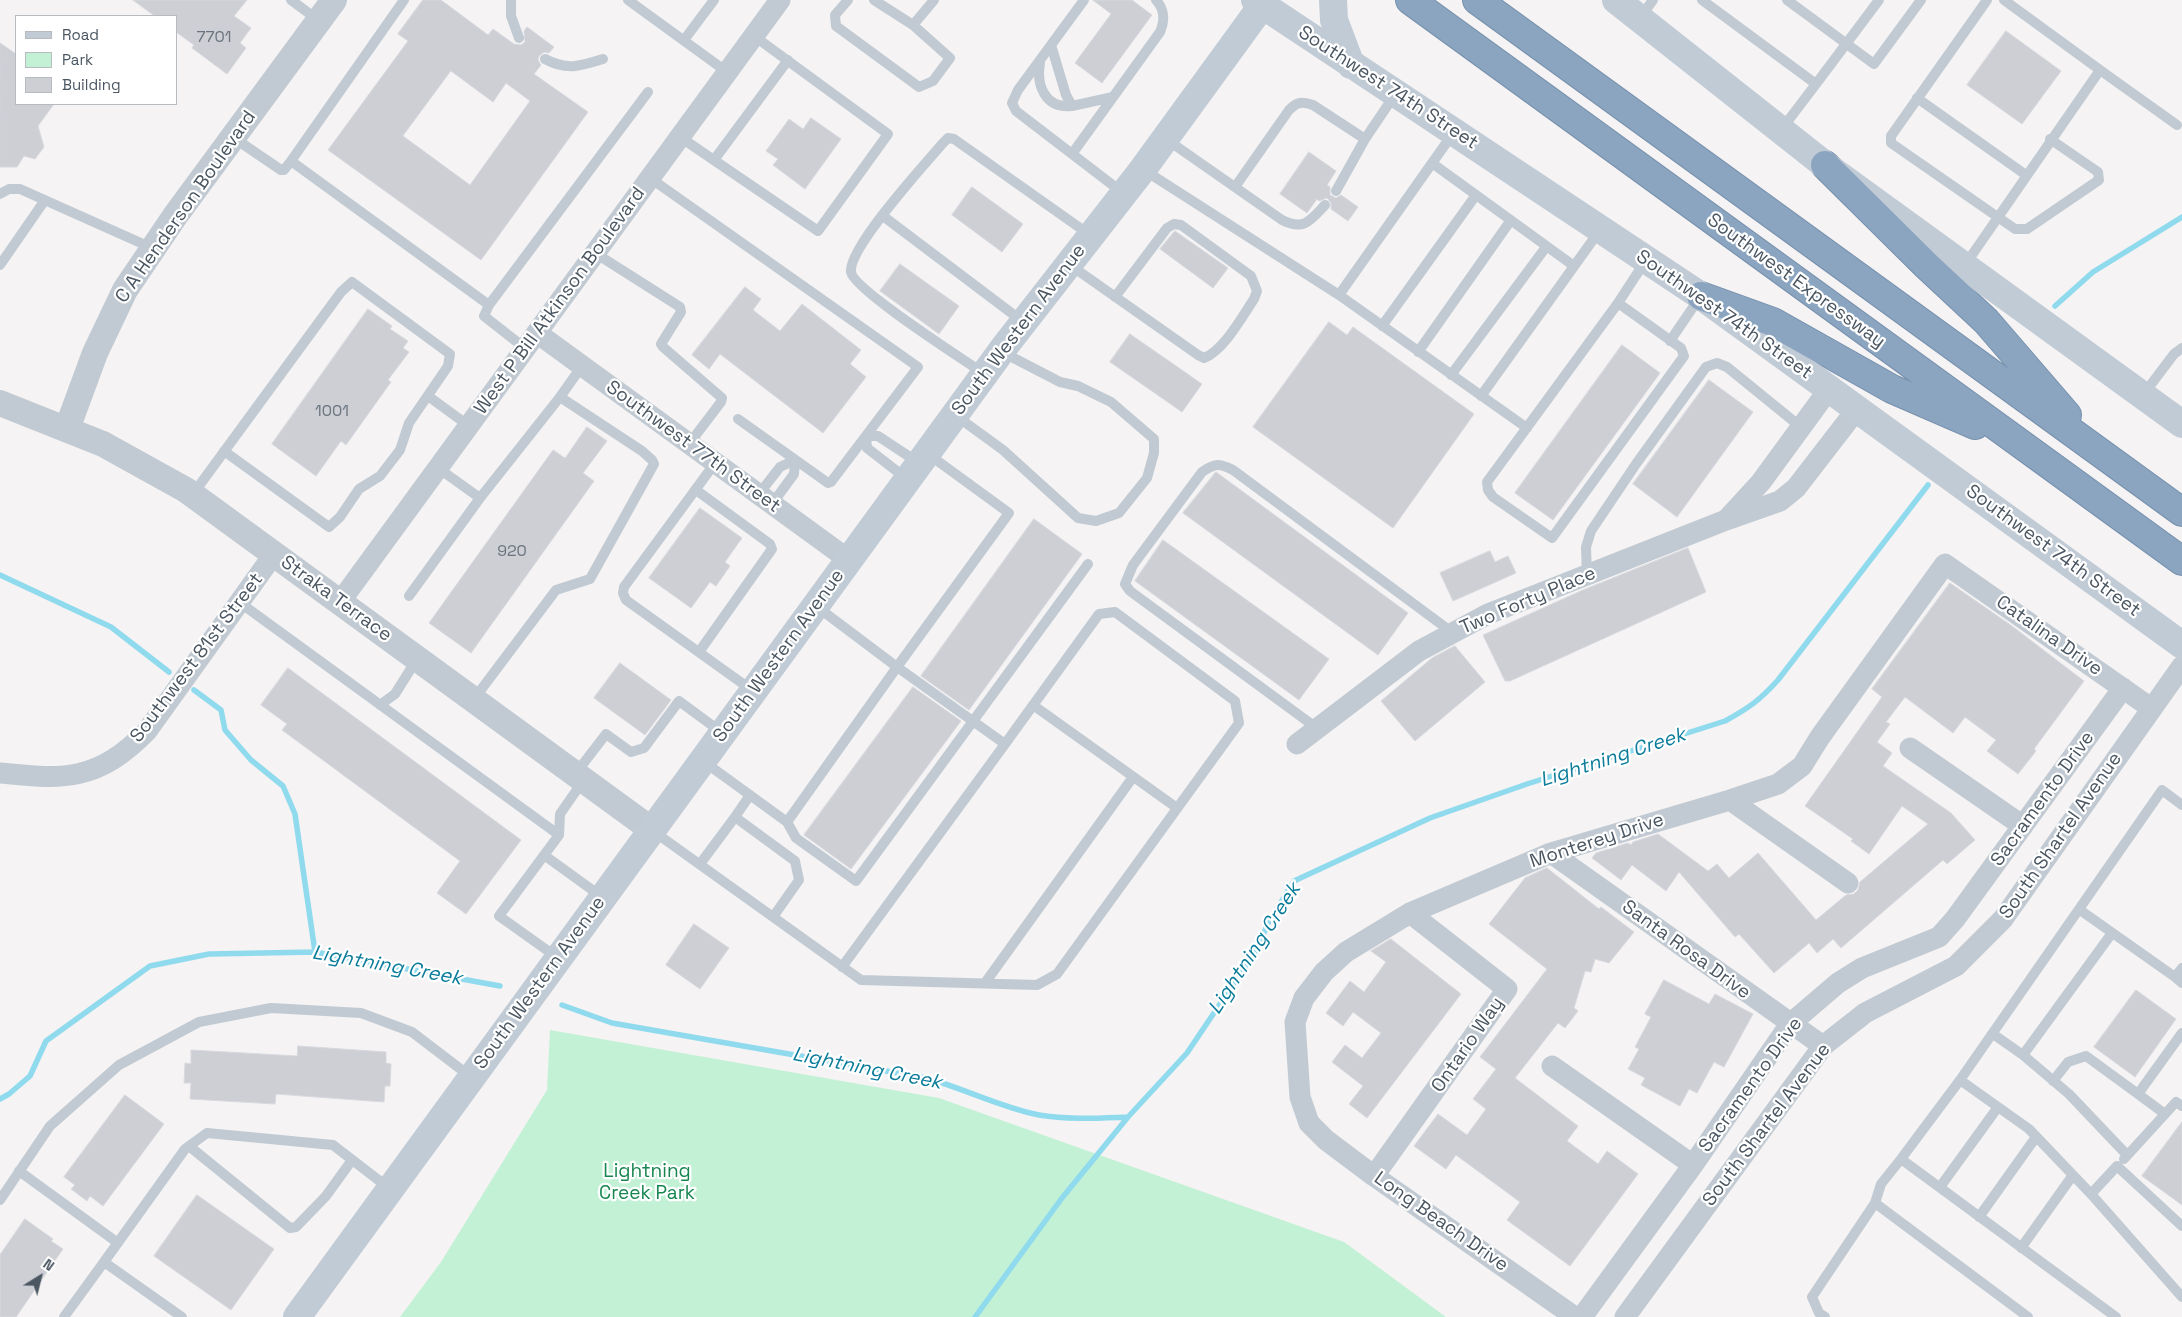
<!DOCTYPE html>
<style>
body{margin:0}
#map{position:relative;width:2182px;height:1317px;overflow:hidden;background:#f5f3f3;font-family:"Space Grotesk",sans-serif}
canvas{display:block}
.legend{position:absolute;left:15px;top:15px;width:162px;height:90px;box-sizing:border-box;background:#fff;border:1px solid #b7bbc0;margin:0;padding:6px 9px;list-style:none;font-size:15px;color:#4a5661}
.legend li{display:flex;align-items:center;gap:10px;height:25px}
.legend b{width:25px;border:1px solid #b7bbc0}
.north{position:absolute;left:15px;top:1252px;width:50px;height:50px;-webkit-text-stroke:4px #fff;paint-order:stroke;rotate:36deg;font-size:14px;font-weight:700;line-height:20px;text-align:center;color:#4a5661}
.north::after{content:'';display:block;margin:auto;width:18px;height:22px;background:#4a5661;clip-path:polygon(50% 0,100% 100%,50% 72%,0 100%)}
</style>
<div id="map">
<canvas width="2182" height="1317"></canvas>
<ul class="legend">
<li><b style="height:6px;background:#c1cbd6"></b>Road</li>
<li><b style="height:14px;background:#c3f1d5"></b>Park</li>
<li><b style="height:14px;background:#cdcfd5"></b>Building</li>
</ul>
<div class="north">N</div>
</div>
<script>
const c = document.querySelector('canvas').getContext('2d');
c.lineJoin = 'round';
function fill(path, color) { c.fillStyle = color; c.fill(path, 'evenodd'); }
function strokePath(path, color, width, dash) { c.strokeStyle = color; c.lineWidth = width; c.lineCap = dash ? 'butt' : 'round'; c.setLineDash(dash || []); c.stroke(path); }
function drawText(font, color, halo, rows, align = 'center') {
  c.font = font + ' "Space Grotesk",sans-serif'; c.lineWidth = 4.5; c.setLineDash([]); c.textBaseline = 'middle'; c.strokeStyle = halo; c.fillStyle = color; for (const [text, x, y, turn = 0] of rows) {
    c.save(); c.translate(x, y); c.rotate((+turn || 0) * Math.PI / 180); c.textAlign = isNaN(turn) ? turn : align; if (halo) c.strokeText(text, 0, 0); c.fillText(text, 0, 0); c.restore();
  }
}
const green = new Path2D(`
 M550 1030 939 1098 1344 1242 1446 1317H400L441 1262 547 1090Z`);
const stream = new Path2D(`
 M2055 306 2093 272 2182 217
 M0 575 111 627 169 672
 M194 690 221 710 225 730 251 760 283 786 295 814 315 952
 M562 1005 612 1023 926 1078C963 1088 1002 1108 1039 1115 1069 1120 1099 1118 1128 1117
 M0 1099 9 1094 30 1076 46 1041 150 966 209 954 315 952 500 986
 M975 1317 1062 1198 1128 1117 1187 1053 1259 946 1267 925 1294 881 1430 818 1527 784 1725 721C1749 708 1760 700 1778 680L1928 485`);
const building = new Path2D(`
 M133 0H247L234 16 251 28 240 43 246 48 227 74 192 48 194 45 176 32V16H155Z
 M423 0H441L488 35 493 29 514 44 521 45 525 42 524 31 527 27 554 47 549 53 544 52 539 56 538 60 541 65 534 74 588 112 481 260 328 150 408 41 398 34ZM451 71 493 102 506 83 530 101 470 185 403 136Z
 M1093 0H1132L1152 15 1102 83 1075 63 1111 14Z
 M2006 31 2061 71 2022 124 1967 85Z
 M0 43 16 54V104H54L38 126 44 147 35 159 24 156 17 167H0Z
 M811 118 841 139 805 189 773 165 778 159 766 151 789 119 803 129Z
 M1309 152 1336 171 1327 185 1330 187V195L1336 198 1341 195 1358 207 1348 221 1331 209V203L1327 198 1319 201 1317 199 1307 213 1280 194Z
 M972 187 1023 224 1002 252 952 215Z
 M1175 231 1228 268 1213 288 1160 249Z
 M900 264 959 306 939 334 880 291Z
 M745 287 761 299 753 310 780 331 802 304 861 350 850 364 866 377 823 433 720 354 709 369 692 355Z
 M368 309 392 326 390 329 408 341 403 348 409 352 388 380 391 382 346 445 341 441 316 476 272 444Z
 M1329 322 1347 335 1353 327 1474 414 1393 528 1253 427Z
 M1130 334 1202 384 1182 412 1110 362Z
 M1622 345 1660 373 1553 520 1515 493Z
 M1709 380 1753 412 1677 517 1633 484Z
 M587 427 607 441 583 473 594 481 471 653 429 623 553 450 565 458Z
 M1216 472 1408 613 1378 655 1183 513Z
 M700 508 742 538 725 562 730 566 716 586 710 582 691 608 649 578Z
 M1034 519 1082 554 969 710 921 676Z
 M1163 540 1329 659 1299 700 1135 581Z
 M1688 548 1706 592 1510 681H1505L1483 635 1583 590Z
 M1490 551 1495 562 1508 556 1516 573 1453 601 1440 573Z
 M1950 583 2012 626 2084 681 2034 749 2036 751 2018 774 1987 751 1996 740 1965 717 1953 733 1905 697 1886 722 1890 724 1877 742 1892 753 1883 766 1951 813 1975 840 1947 864 1943 860 1841 948 1833 939 1817 953 1809 943 1774 973 1739 934 1735 937 1679 872 1666 891 1632 865 1621 880 1592 858 1596 853 1628 843 1631 845 1633 842 1658 834 1708 871 1717 864 1729 878 1758 853 1816 920 1846 895 1854 894 1858 890 1860 882 1928 824 1902 806 1869 854 1851 841 1853 839 1805 806 1882 697 1872 689Z
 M1455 646 1485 682 1415 741 1381 701 1432 658Z
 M620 663 671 700 645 735 594 698Z
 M288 668 521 840 466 914 437 893 460 861 282 730 287 724 261 705Z
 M913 687 961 721 851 869 804 835Z
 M1547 868 1599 909 1601 907 1634 932 1609 963 1595 959 1591 972 1585 971 1574 1008 1578 1011 1565 1028 1558 1023 1515 1078 1578 1126 1567 1141 1598 1164 1607 1151 1638 1174 1570 1266 1507 1220 1520 1202 1456 1155 1446 1169 1414 1146 1438 1114 1467 1135 1486 1109 1473 1099 1496 1069 1480 1057 1547 969 1489 924 1525 878Z
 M694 924 729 948 700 989 666 965Z
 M1391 939 1461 994 1367 1118 1349 1104 1363 1086 1332 1062 1345 1045 1362 1058 1381 1033 1353 1012 1343 1026 1326 1013 1350 981 1364 992 1386 962 1371 951Z
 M1664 980 1709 1004 1715 994 1753 1014 1724 1067 1714 1062 1697 1093 1689 1089 1680 1106 1641 1085 1645 1078 1628 1069 1639 1049 1635 1047 1651 1017 1645 1014Z
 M2136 990 2176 1019 2135 1077 2094 1047Z
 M298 1046 386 1052V1063L391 1064 390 1086H385L384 1102 276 1094 275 1104 190 1099 191 1083H184L185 1063 191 1064V1050L297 1056Z
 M125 1095 164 1124 103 1206 90 1196 87 1201 71 1189 75 1185 64 1177Z
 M2182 1122V1205L2142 1176Z
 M197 1195 274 1249 231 1310 154 1256Z
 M25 1219 53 1239 51 1241 63 1249 16 1317H0V1255Z`);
const service = new Path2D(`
 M291 0 318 20
 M511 0V16L519 38
 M628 0 727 72
 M848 0 835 15 836 26 919 87 933 81 950 58 913 25
 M874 0 913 25 934 0
 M1084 0 1018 90 1012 103 1016 111 1123 193
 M1702 0 1816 84 1781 130
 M1787 0 1874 64 1921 0
 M1987 0 1891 136V143L2015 229H2027L2099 180 2098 172 2050 139
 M1640 18 1653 0
 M684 40 714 0
 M1051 45 1066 95 1072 106 1113 97
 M545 59C567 71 581 66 603 59
 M1040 63C1036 85 1045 109 1072 106
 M2100 70 2177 125
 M1816 84 1879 0
 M1917 98 2026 175
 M680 137 818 231 888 134 754 36
 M234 138 281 170H284L291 161 489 305 484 316 526 349
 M1166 139 1282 220C1304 231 1310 221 1325 205
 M1072 154 1160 32C1165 20 1165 10 1156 0
 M714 160 788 60
 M291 161 404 0
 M1432 163 1574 266
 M1144 170 1339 295 1527 428
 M650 178 918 367 831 482 828 483 738 419
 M1235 187 1289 110C1297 102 1302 101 1313 105L1365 139
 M1336 191 1365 139 1396 93
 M0 194 9 189H20L152 248
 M883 216 1022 321
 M595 253 680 307 681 312 661 344 663 347 722 398 721 402 689 444
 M0 265 45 200
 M1070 265 1198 355 1204 358C1224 350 1242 317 1254 299L1257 291 1251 276 1181 225 1174 224 1167 228 1115 297
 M1965 265 2100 70 2004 0
 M1339 295 1454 132
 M1618 303 1681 348 1684 356 1552 538 1493 497 1488 490 1487 482 1618 303 1646 260
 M489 305 648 92
 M1382 326 1476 195
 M1670 341 1700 297
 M1418 352 1511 220
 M983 373C963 359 853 289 851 272 848 248 925 164 943 143L948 138 954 139 1090 235
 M1451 375 1546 247
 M2143 395 2174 354 2182 348
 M428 396 469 426
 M1481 396 1600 230
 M955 415 1003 450 1078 518 1096 521 1119 513 1147 478 1154 453V439L1111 402 1078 386 1060 382 1002 352
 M715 463 624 587 623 593 626 600 753 691
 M438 468 480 498
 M907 479 867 448 866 436H878L919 463
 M696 490 770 544 772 549 699 652
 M193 494 341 292 352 282 450 354 448 366 409 423 400 450 380 476 359 489 340 517 329 527 224 451
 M759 494 780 467 795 460 794 474 772 504
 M1587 575 1586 547 1591 531 1636 464 1706 367 1717 363 1727 367 1802 428
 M409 596 480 498 560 397
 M239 602 559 835 499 916 558 958
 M474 699 556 590 590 579 654 464 652 460 642 451 560 397 582 366
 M380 705 395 694 417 659
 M1033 705 1177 808
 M1318 729 1130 591 1125 584 1133 565 1202 472C1215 463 1219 463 1233 470L1453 633
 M703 761 787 822 897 667 816 606
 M576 773 606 734 631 752 644 748 679 701 721 732
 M735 817 750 795
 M787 822 796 838 856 881 1088 564
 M653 831 861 980 1037 985 1057 974 1239 723 1235 701 1115 612 1099 614 1005 744 897 667 1009 513 928 454
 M559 835 560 814 583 781
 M544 855 602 897
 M700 864 735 817 795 861 799 880 773 917
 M2080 910 2175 977
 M842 967 1005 744
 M2182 968 2175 977 2182 983
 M985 983 1133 777
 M1993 1034 2023 1055 2112 933
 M2023 1055 2069 1094 2127 1155
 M1960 1080 2029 1129 2091 1194
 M2053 1081 2068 1062 2086 1056 2138 1094
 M2165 1114 2138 1094 2182 1033
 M189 1146 290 1228 296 1227 326 1196 352 1160
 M2124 1159 2176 1102 2182 1106
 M19 1171 118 1243
 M1940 1187 1998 1107
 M0 1200 50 1126 119 1065 199 1022 271 1008 361 1013 412 1032 471 1077
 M1875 1203 2028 1317
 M1979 1217 2036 1137
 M2182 1226 2117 1166 2091 1194 2182 1297
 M2021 1248 2073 1175
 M104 1262 185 1149 207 1133 333 1145 390 1189
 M64 1317 104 1262 182 1317
 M1825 1317 1819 1313 1812 1297 1875 1203 1881 1184 1901 1159
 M2116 1317 1901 1159 1960 1080 2162 790 2182 805`);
const minor = new Path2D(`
 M537 333 849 560
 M1728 518 1761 482 1829 389
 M340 602 780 0
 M1297 744 1419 651 1488 614 1726 520 1780 501 1796 488 1857 409
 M1910 748 2023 826
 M0 773C65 780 98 781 147 731L274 554
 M1730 800 1848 883
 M1551 853 1823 1046
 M1552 1066 1693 1165
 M1374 1176 1507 989 1410 913
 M1575 1317 1374 1176 1326 1140 1309 1123 1300 1097 1295 1022 1304 998 1324 972 1346 952 1410 913 1551 853 1730 800 1778 784 1802 766 1820 737 1945 564 2151 708
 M1582 1317 1693 1165 1790 1024 1838 983 1862 968 1939 937 1955 919 2123 688
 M1625 1317 1823 1046 1865 1013 1956 966 2003 919 2182 666`);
const tertiary = new Path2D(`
 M0 403 103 444 186 490 652 830
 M67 429 95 353 125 290 175 216 334 0`);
const secondary = new Path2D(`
 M1255 0 1701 296 2182 645
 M1333 0 1334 20 1351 65
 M1616 0 1825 165 2182 424
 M297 1317 1005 346 1143 169 1266 0`);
const motorway = new Path2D(`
 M1410 0 2182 561
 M1477 0 2182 512
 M1825 165 1927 266 1986 321 2067 415
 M1701 296 1773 322 1892 389 1975 425`);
const numberNames = [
 ["7701",214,38],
 ["1001",332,412],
 ["920",512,552]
];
const streetNames = [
 ["Southwest 74th Street",1388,88,33],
 ["C A Henderson Boulevard",186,207,-55],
 ["Southwest Expressway",1796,281,36],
 ["West P Bill Atkinson Boulevard",560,301,-54],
 ["Southwest 74th Street",1724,315,35],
 ["South Western Avenue",1019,330,-53],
 ["Southwest 77th Street",693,447,36],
 ["Southwest 74th Street",2053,551,36],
 ["Straka Terrace",336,599,36],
 ["Two Forty Place",1528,601,-23],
 ["Catalina Drive",2049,636,35],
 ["South Western Avenue",779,656,-54],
 ["Southwest 81st Street",197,658,-53],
 ["Sacramento Drive",2043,799,-54],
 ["South Shartel Avenue",2061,836,-55],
 ["Monterey Drive",1597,841,-18],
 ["Santa Rosa Drive",1686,950,36],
 ["South Western Avenue",540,983,-54],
 ["Ontario Way",1468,1045,-55],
 ["Sacramento Drive",1751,1085,-54],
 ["South Shartel Avenue",1767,1125,-53],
 ["Long Beach Drive",1441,1222,35]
];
const parkNames = [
 ["Lightning",647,1172],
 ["Creek Park",647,1194]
];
const waterNames = [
 ["Lightning Creek",1613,758,-18],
 ["Lightning Creek",1255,949,-57],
 ["Lightning Creek",387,966,10],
 ["Lightning Creek",867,1069,11]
];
fill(green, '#c3f1d5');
strokePath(stream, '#90daee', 5.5);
fill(building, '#cdcfd5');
strokePath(building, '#d7d9de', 1);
strokePath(motorway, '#7690ad', 30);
strokePath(service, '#c1cad2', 10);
strokePath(minor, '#c1cad2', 21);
strokePath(tertiary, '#c1cad2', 26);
strokePath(secondary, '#c1cbd6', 28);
strokePath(motorway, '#8ba5c1', 28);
drawText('16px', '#6b747e', null, numberNames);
drawText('19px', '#4a5661', '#fff', streetNames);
drawText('19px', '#17864f', '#fff', parkNames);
drawText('italic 20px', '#0c7c9b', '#fff', waterNames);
</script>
